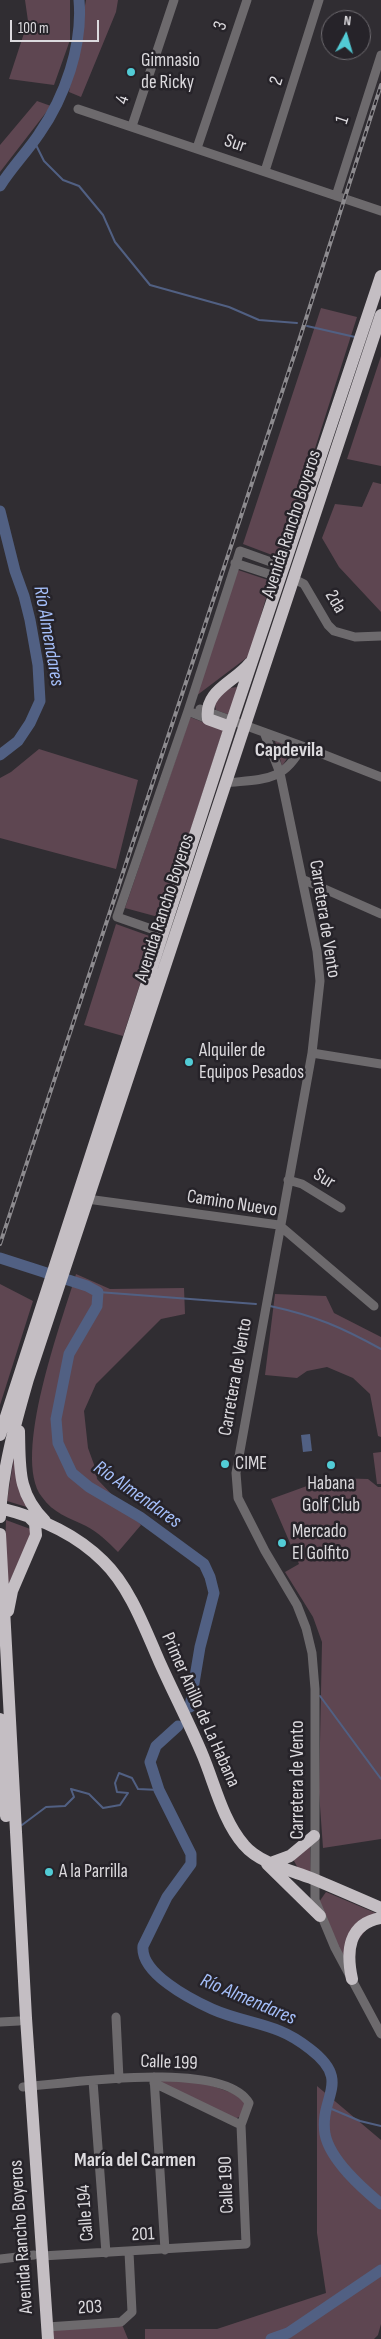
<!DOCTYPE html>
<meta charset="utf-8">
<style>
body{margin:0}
#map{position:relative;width:381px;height:2339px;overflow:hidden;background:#302d32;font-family:"Sofia Sans Condensed",sans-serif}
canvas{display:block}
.north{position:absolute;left:321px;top:10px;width:50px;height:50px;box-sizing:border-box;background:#262329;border:1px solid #6f6c71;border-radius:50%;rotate:6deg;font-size:14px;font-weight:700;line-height:20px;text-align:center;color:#dcdade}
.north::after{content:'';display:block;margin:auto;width:18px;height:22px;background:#52ccd6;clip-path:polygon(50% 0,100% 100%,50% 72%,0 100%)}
.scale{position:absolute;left:10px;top:20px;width:89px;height:22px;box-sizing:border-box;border:2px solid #dcdade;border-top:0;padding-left:6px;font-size:15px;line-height:18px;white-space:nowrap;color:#dcdade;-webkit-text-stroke:4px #262329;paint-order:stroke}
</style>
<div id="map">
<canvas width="381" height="2339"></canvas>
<div class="north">N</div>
<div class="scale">100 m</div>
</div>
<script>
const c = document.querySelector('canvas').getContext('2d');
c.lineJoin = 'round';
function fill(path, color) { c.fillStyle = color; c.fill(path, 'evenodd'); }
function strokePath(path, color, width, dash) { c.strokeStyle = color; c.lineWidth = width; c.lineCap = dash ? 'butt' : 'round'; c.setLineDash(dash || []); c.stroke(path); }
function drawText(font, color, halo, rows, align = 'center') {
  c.font = font + ' "Sofia Sans Condensed",sans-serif'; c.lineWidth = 5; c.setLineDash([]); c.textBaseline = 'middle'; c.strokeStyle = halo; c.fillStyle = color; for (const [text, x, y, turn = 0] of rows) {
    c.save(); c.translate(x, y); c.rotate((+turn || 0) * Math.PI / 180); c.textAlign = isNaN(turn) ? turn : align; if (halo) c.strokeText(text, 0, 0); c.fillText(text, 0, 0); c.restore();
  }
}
const green = new Path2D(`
 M25 0H70V40L54 85 9 79 28 21Z
 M86 0H118L116 12 81 97 69 92Z
 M37 101 51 106 0 172V145Z
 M321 308 357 317 280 558 243 544Z
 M381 356V466L347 459Z
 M373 482 381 484V612L339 567 322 538 335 504 362 507Z
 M235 569 271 581 249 656 196 696Z
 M237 687 231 713 227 714 216 710 214 701 230 688Z
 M190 717 223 730 162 918 125 908Z
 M275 741 295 747 282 766Z
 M39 749 138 780 116 869 0 838V778L11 772Z
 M116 924 155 938 123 1036 84 1025Z
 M76 1274 110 1289 184 1288 185 1314 161 1319 96 1384 84 1411 88 1448 96 1470 97 1479 141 1525 118 1552C108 1542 98 1532 86 1526 69 1518 53 1513 42 1497 11 1457 62 1321 76 1274Z
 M0 1284 33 1301 0 1405Z
 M275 1294 326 1296 334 1313 381 1337V1437L378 1436 370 1394 353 1378 327 1367 307 1371 297 1378 265 1375Z
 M17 1438 30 1508 7 1501Z
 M381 1452V1484H377L373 1453Z
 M329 1478 368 1479 378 1487H381V1839L323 1848 319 1792 322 1642 313 1617 285 1572 299 1564 271 1499Z
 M6 1520 33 1530 8 1585 5 1551Z
 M310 1845 311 1874 299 1870 294 1861 295 1856Z
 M326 1892 378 1914 343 1960 319 1902Z
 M162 2080 198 2081 241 2096 245 2105 241 2116 235 2119 161 2083Z
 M317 2086 381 2140V2324L378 2335 374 2339H145V2329H217L326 2293 317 2233Z
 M121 2322 128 2339H51L53 2327Z`);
const water = new Path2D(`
 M310 1434 312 1451 303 1452 301 1435Z`);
const stream = new Path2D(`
 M34 141 44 161 63 180 79 186 103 215 115 242 150 285 229 307 259 320 297 323
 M307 326 355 337
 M98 1292 256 1304
 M270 1306C316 1316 341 1327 381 1349
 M320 1696 381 1779
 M22 1825 46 1807 65 1806 74 1797 71 1789 89 1794 103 1808 120 1805 128 1793 117 1792 115 1783 119 1773 132 1778 138 1789 159 1790
 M327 2107 360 2121 381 2126`);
const river = new Path2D(`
 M0 186C12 167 27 152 39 134 65 97 83 45 79 0
 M0 511 15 571 24 596 30 620 38 665 40 701 30 723 18 741 0 755
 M0 1258 87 1286 98 1292 97 1306 69 1354 56 1419 58 1443 72 1473 89 1487 140 1517 204 1564 210 1577 214 1593 200 1647 190 1707
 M178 1726 156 1746 150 1762 159 1790 191 1854V1864L167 1897 143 1946C140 1973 190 1999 212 2009 234 2019 258 2022 280 2031 290 2035 301 2042 310 2049 353 2082 319 2096 325 2134 330 2160 362 2188 381 2204
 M271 2339 288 2333 381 2270`);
const minor = new Path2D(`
 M78 109 381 211
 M132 126 174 0
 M197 148 247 0
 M265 171 319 0
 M336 196 381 55
 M235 563 281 578
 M294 579 304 584 328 625 334 631 355 637 381 636
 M200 709 302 746 381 777
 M188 711 208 719
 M264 732 280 773 317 951 320 981 312 1053 236 1473 238 1498 265 1551 297 1605 306 1628 312 1653 315 1689V1900L335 1948 381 2034
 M225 783C261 779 284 783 302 746
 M302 879 381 914
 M163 933 117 917 188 711 240 551 285 567
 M312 1053 381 1064
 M288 1180 302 1184 341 1208
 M87 1199 279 1225 374 1306
 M116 2017 119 2079
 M0 2022 19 2021
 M154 2077 165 2250
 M93 2081 106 2253
 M154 2083 241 2125
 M23 2087C69 2083 224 2059 249 2103L241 2125 246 2244 42 2256
 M0 2259 34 2255
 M47 2327 121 2322 132 2312 129 2252`);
const highway = new Path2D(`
 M230 727 208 719C204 690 234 683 250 663
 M19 1431C20 1468 17 1493 45 1521
 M0 1435 230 727 381 276
 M0 1508C37 1517 76 1534 103 1561 130 1587 145 1629 160 1663 174 1694 190 1725 203 1756 215 1785 223 1821 244 1845 259 1863 290 1870 311 1878 335 1888 358 1898 381 1908
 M0 1517C2 1470 15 1424 28 1379L381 315
 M0 1534 26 2018 48 2339
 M8 1611 12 1591 36 1535 35 1523 29 1517
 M0 1719 6 1816
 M271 1863 290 1856 314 1836
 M267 1864 320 1916
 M352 1979C346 1951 348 1924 381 1918`);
const rail = new Path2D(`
 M0 1244 295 353 381 85`);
const markers = [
 [131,72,5,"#52ccd6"],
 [189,1062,5,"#52ccd6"],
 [225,1464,5,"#52ccd6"],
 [331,1465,5,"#52ccd6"],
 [282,1543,5,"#52ccd6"],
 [49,1872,5,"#52ccd6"]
];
const streetNames = [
 ["3",221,26,-71],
 ["2",277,81,-73],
 ["4",123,100,-71],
 ["1",343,120,-72],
 ["Sur",235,144,19],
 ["Avenida Rancho Boyeros",292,524,-72],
 ["2da",335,602,59],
 ["Avenida Rancho Boyeros",165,908,-72],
 ["Carretera de Vento",324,919,81],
 ["Sur",324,1179,32],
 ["Camino Nuevo",232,1204,9],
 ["Carretera de Vento",236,1377,-80],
 ["Primer Anillo de La Habana",200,1710,66],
 ["Carretera de Vento",298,1780,-90],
 ["Calle 199",169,2063,2],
 ["Calle 190",227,2185,-92],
 ["Calle 194",86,2213,-94],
 ["201",143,2235,-3],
 ["Avenida Rancho Boyeros",22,2237,-94],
 ["203",90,2308,-4]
];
const poiNames = [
 ["Gimnasio",141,61],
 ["de Ricky",141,83],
 ["Alquiler de",199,1051],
 ["Equipos Pesados",199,1073],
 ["CIME",235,1464],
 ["Habana",331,1484,"center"],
 ["Golf Club",331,1506,"center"],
 ["Mercado",292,1532],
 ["El Golfito",292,1554],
 ["A la Parrilla",59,1872]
];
const waterNames = [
 ["Río Almendares",48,636,80],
 ["Río Almendares",137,1495,35],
 ["Río Almendares",248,2000,23]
];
const neighbourhoodNames = [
 ["Capdevila",289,751],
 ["María del Carmen",135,2161]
];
fill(green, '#5e4651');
fill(water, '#516083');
strokePath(stream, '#516083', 2);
strokePath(river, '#516083', 11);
strokePath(minor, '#6d6a6d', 9);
strokePath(highway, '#c4bec3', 12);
strokePath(rail, '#8d8b8f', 4);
strokePath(rail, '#262329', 2, [5.5]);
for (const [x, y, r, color] of markers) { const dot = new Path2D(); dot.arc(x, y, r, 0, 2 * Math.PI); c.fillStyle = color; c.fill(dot); strokePath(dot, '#262329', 2); }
drawText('19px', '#dcdade', '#262329', streetNames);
drawText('19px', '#dcdade', '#262329', poiNames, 'left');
drawText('italic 20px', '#a5bffa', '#262329', waterNames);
drawText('bold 20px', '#dcdade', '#262329', neighbourhoodNames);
</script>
